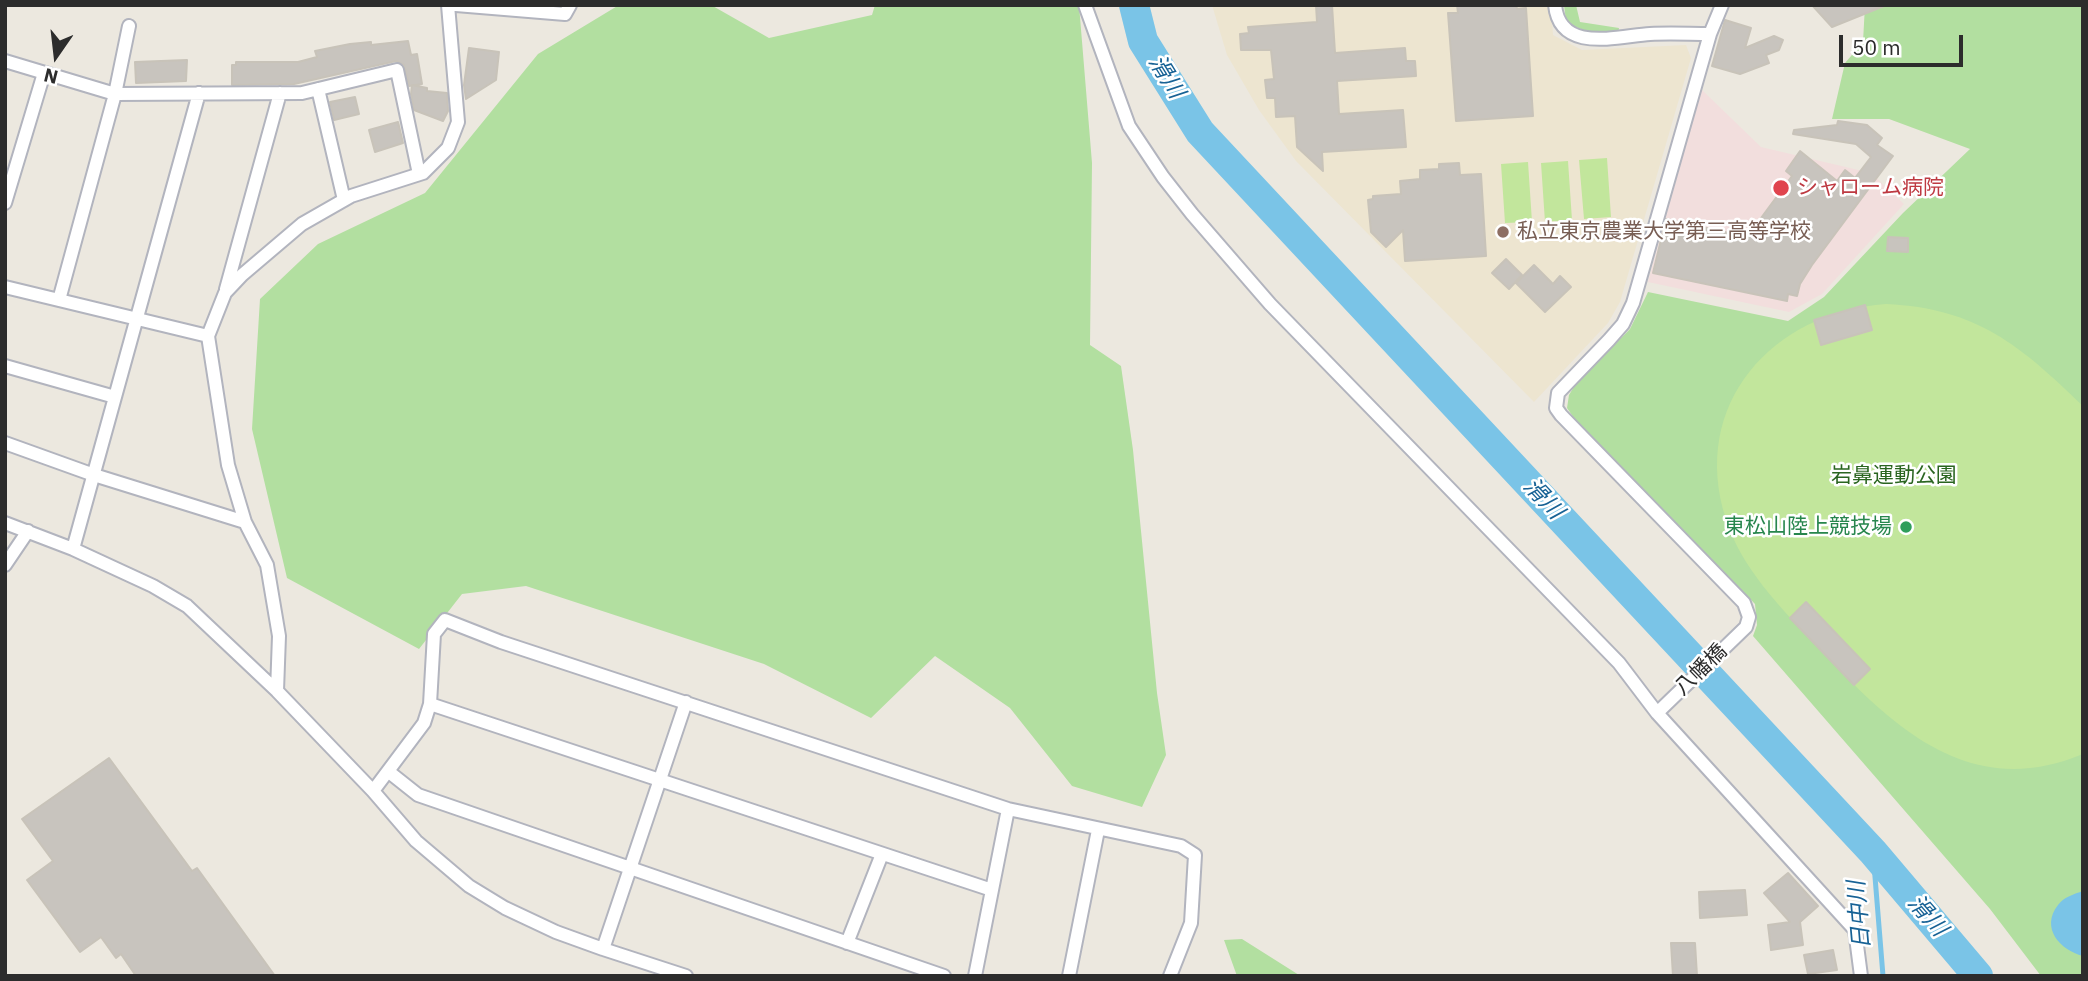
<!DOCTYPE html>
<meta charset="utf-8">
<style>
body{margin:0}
#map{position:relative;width:2088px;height:981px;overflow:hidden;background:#ece8df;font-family:"IBM Plex Sans",sans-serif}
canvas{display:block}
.frame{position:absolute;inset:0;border:7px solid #2c2c2c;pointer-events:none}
.north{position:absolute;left:21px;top:21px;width:70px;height:70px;-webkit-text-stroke:5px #fff;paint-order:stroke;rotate:194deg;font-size:19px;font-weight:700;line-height:28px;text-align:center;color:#2c2c2c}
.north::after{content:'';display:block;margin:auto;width:24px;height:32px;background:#2c2c2c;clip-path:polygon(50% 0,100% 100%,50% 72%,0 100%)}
.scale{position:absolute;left:1839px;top:35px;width:124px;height:32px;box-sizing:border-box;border:4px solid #2c2c2c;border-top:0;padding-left:9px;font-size:21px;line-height:24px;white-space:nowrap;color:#2c2c2c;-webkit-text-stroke:5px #fff;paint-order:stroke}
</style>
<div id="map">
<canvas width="2088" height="981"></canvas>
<div class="frame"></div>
<div class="north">N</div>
<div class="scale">50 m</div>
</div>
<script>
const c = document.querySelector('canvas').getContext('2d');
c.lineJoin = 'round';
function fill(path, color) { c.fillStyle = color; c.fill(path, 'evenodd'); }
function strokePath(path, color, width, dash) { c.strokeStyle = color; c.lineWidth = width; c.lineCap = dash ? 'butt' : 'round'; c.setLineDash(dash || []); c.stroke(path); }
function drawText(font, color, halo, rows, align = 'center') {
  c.font = font + ' "IBM Plex Sans","Noto Sans JP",sans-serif'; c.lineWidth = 5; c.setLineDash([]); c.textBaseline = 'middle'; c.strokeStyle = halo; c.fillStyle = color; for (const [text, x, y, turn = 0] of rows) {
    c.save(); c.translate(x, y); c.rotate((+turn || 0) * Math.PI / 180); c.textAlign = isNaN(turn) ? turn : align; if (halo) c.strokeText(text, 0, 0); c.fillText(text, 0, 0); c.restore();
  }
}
const education = new Path2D(`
 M1212 5H1551L1553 35 1582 50 1686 45 1691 58 1620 302 1608 323 1534 402 1296 161 1259 110 1227 55Z`);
const medical = new Path2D(`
 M1701 89 1761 147 1871 173 1904 204 1822 294 1789 312 1648 282Z`);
const green = new Path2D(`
 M619 5H711L769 38 872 15 875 5H1079L1092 163 1090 345 1121 366 1133 450 1157 693 1166 755 1142 807 1072 786 1010 708 935 656 871 718 764 664 526 586 462 594 419 649 287 578 252 429 260 299 318 244 425 193 538 54Z
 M1564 5H1576L1580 22 1619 28 1618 34C1597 34 1583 33 1566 21Z
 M1865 5H2083V976H2041L1990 909 1753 636 1757 625 1755 604 1574 418 1567 408 1569 395 1575 385 1630 329 1648 292 1788 321 1824 297 1903 213 1970 149 1889 119H1832L1845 63 1863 42Z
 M1242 939 1299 975V976H1237L1224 940Z`);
const pitch = new Path2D(`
 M1607 158 1611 217 1584 219 1579 160Z
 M1568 161 1572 220 1545 222 1541 163Z
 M1528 162 1532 222 1505 223 1501 164Z
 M1886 304C1977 308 2021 346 2083 406V754C1966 803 1888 722 1815 644 1781 608 1741 568 1726 519 1689 404 1773 312 1886 304Z`);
const water = new Path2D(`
 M2083 891V956C2060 950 2040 928 2058 905 2064 897 2074 894 2083 891Z`);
const stream = new Path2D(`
 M1873 852 1883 976`);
const river = new Path2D(`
 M1134 5 1143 41 1200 132 1873 852 1978 976`);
const building = new Path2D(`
 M1316 5H1332L1335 53 1405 48 1406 61H1415L1416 76 1337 81 1339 114 1403 110 1406 147 1322 152 1323 171 1297 147 1295 116 1276 117 1275 98H1267L1265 80 1274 79 1271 50H1241L1240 34 1249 33 1248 27 1317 22Z
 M1457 5H1516L1517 9 1526 8 1533 116 1456 121 1448 13H1458Z
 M1812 5H1884V6L1832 27Z
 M1725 20 1751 28 1745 48 1774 36 1783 40 1779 50 1766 55 1769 63 1740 74 1712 66Z
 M408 41 411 55 417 54 422 84 409 86 404 65 396 61 294 84 232 85V65H236V62H298L317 57 315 51 350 44 371 42V45Z
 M469 48 499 52 496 80 466 99 464 85Z
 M187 60 186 81 136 83 135 62Z
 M412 85 427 88V91L447 93 448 111 443 121 414 110 411 94Z
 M355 97 359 114 334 120 330 102Z
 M1838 121 1867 125 1882 138 1877 145 1893 156 1812 265 1800 284 1797 296 1788 294 1787 301 1653 273 1666 219 1747 237 1792 176 1786 171 1800 151 1837 181 1845 170 1855 178 1871 157 1856 144 1793 134 1794 130 1837 125Z
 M398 122 403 143 375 152 369 130Z
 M1459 163 1460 175 1481 174 1486 256 1405 261 1403 230 1386 247 1371 232 1368 200 1373 199V196L1401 194 1400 181 1420 179V170L1439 169V164Z
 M1888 237 1908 238V252L1887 251Z
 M1506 259 1522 275 1509 289 1492 273Z
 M1534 265 1553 284 1560 276 1571 287 1545 312 1516 283Z
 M1865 305 1872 330 1821 345 1814 320Z
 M1806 602 1870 669 1854 685 1790 618Z
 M109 758 192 871 197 868 275 976H136L121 954 116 958 101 937 80 952 27 880 53 861 22 819Z
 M1788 873 1818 906 1800 922 1803 945 1771 950 1768 925 1790 922 1764 893Z
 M1745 890 1747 915 1700 918 1699 892Z
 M1671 943H1695L1697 976H1673Z
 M1833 950 1837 970 1808 974 1804 955Z`);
const street = new Path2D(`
 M456 5 565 14 570 5
 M1085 5 1129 126 1163 177 1192 214 1270 304 1619 663 1657 713 1855 930 1861 976
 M1555 5C1560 54 1618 36 1650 34 1670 33 1690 34 1710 34
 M5 61 115 94 302 93 397 70 419 174
 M318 89 344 200
 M5 203 44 73
 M5 287 208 336
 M226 289 280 93
 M59 300 115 94 129 26
 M5 366 115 397
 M5 443 94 475 245 522
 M5 523 73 549 153 586 187 606 277 691 373 791 416 841 469 886 505 908 556 932 603 949 686 976
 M73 549 199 93
 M5 565 28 531
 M277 691 279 636 267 565 245 522 228 465 208 336 225 293 242 275 302 224 351 196 423 173 448 148 458 122 448 5
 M430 704 992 890
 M1657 713 1746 627 1749 617 1744 603 1561 415 1556 408 1558 393 1609 340 1623 324 1633 303 1710 34 1722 5
 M389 772 418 795 944 976
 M373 791 424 723 430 704 434 634 445 620 501 642 1008 809 1181 846 1195 855 1191 923 1170 976
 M847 943 882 854
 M603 949 686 702
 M975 976 1008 809
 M1069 976 1098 830`);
const markers = [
 [1781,188,9,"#e0444e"],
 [1503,232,7,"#8d6e63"],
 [1906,527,7,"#2e9e5b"]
];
const healthNames = [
 ["シャローム病院",1797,188]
];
const educationNames = [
 ["私立東京農業大学第三高等学校",1517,232]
];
const parkNames = [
 ["岩鼻運動公園",1894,476]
];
const leisureNames = [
 ["東松山陸上競技場",1892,527]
];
const streetNames = [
 ["八幡橋",1701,670,-44]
];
const waterNames = [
 ["滑川",1166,77,58],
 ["滑川",1543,499,47],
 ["日中川",1860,915,-95],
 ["滑川",1927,916,49]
];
fill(education, '#ede5d0');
fill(medical, '#f2dedd');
fill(green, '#b2dfa0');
fill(pitch, '#c2e69c');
fill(water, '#7ac4e7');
strokePath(stream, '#7ac4e7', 5);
strokePath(river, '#7ac4e7', 30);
fill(building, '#c8c4be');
strokePath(building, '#c8c3b9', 2);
strokePath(street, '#b2b4be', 16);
strokePath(street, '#fff', 12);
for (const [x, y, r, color] of markers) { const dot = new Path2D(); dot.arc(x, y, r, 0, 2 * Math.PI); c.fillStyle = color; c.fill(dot); strokePath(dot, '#fff', 2.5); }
drawText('21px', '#be3a42', '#fff', healthNames, 'left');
drawText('21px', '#785e54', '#fff', educationNames, 'left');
drawText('21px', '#2a6520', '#fff', parkNames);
drawText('21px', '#27864d', '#fff', leisureNames, 'right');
drawText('21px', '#2c2c2c', '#fff', streetNames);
drawText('italic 23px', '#176295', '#fff', waterNames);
</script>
